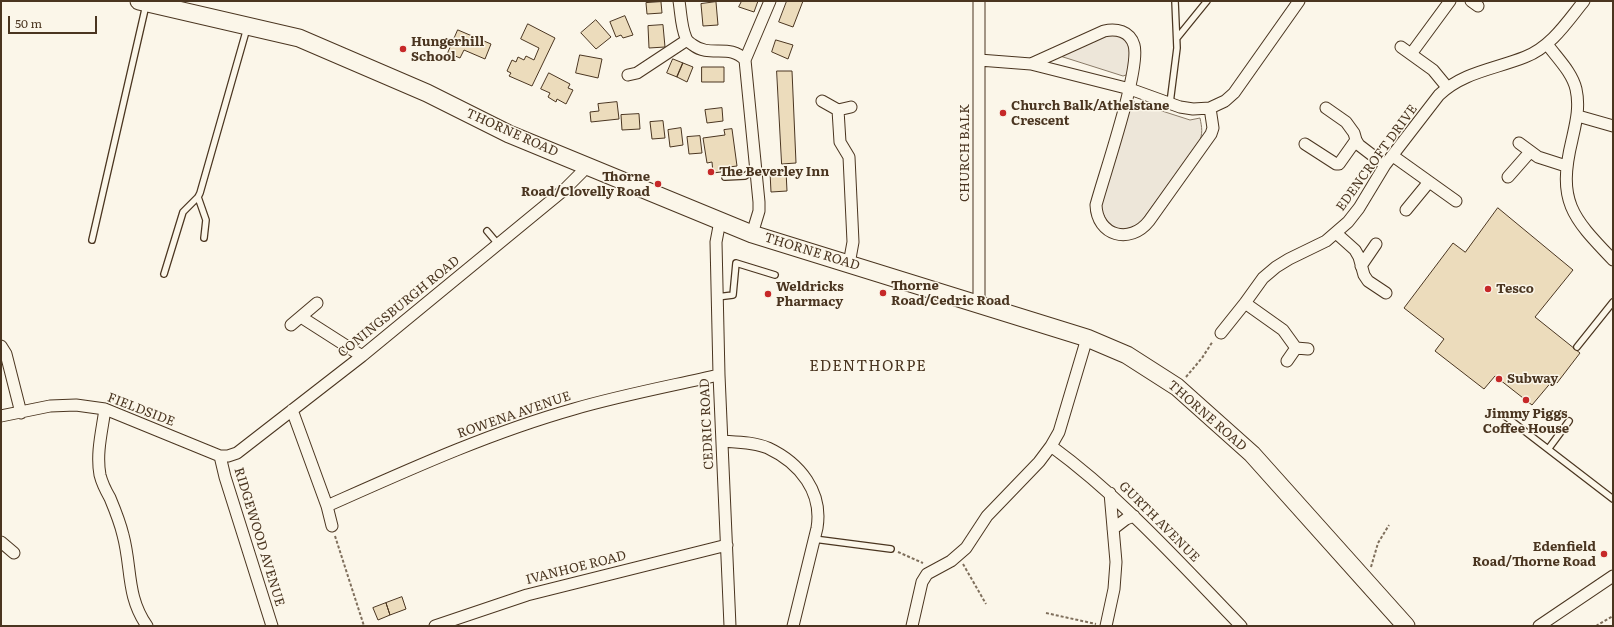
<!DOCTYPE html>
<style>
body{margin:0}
#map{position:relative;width:1614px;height:627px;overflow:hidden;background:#fbf6e9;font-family:Literata,serif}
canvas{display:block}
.frame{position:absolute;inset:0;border:2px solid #4a3520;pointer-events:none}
.scale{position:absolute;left:8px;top:16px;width:89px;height:18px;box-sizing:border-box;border:2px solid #4a3520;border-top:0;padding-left:5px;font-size:12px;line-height:14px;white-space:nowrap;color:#4a3520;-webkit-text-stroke:3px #fbf6e9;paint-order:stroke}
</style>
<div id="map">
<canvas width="1614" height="627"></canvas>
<div class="frame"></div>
<div class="scale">50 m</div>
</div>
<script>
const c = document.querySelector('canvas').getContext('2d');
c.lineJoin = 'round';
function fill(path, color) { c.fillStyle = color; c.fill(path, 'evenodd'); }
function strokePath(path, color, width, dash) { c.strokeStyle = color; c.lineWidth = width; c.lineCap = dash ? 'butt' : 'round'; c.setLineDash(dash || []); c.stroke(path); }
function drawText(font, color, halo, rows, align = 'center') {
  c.font = font + ' Literata,serif'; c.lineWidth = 3; c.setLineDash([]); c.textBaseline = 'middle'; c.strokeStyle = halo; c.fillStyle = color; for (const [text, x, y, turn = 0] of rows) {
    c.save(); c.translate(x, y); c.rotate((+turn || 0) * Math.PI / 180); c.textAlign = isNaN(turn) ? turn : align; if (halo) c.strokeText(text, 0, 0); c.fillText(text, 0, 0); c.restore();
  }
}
const green = new Path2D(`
 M1107 35C1136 35 1130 52 1129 74L1123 76 1060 56Z
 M1134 102 1190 120 1200 118C1202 128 1203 133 1199 143L1140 223C1128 231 1122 231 1109 225L1100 208 1127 108Z`);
const building = new Path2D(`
 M742 1H758L754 12 739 7Z
 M787 1H803L793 27 779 22Z
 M661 2 662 13 647 14 646 3Z
 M716 2 718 25 703 26 701 4Z
 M625 16 633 35 623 38 621 35 616 37 610 22Z
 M596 20 611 37 596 49 581 33Z
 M528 24 555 38 532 86 509 76 511 73 507 71 512 60 516 62 518 57 524 60 526 56 534 60 539 48 521 39Z
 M663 25 665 47 649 48 648 26Z
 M458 30 491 44 485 59 464 50 460 58 448 53Z
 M776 40 793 45 788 59 772 52Z
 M580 55 602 59 598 78 576 73Z
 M673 59 683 63 677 77 667 73Z
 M683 63 693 67 687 82 677 77Z
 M702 67H724V82H702Z
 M777 71H792L796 163 782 164Z
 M549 73 570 84 568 88 573 90 566 104 557 99 556 102 548 97 550 93 541 89Z
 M617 102 619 119 591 122 590 112 599 111 598 104Z
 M722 108 723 121 707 123 705 110Z
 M639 114 640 129 622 130 621 115Z
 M663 121 665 138 652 139 650 122Z
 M681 128 683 145 670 147 668 130Z
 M732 129 737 166 721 168V172L713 173 712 162 707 163 703 138 725 135 724 130Z
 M700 136 702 153 689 154 687 137Z
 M786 171 787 191 771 192 770 172Z
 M1498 208 1573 270 1535 317 1580 353 1557 383 1553 380 1532 405 1495 376 1484 389 1435 351 1444 339 1404 308 1453 243 1465 252Z
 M402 597 406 609 390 615 386 603Z
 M386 603 390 615 378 620 373 608Z`);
const path = new Path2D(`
 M1186 377 1202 358 1213 341
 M335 536 364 626
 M898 552 923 563
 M963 564 986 604
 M1371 567 1378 543 1389 525
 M1046 613 1096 624
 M1596 626 1613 616`);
const service = new Path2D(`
 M1177 38 1207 1
 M1170 103 1177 48 1175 1
 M725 177 745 176 756 168
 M198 197 206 220 204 238
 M487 231 498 244
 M92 240 146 5
 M164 274 183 212 198 197 200 193 247 28
 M717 297 733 295 736 263 775 275
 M1577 347 1613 302
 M1505 416 1613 499
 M1549 448 1569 421
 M814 539 891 549`);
const minor = new Path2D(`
 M679 1C681 13 681 27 686 38 687 41 690 43 693 45 710 58 730 43 745 60
 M1471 1 1478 6
 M1547 44C1557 58 1572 72 1576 89 1580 107 1576 122 1572 140 1557 202 1572 217 1613 260
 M1401 47 1433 70 1447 87
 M1411 54 1450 1
 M979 60 1031 64 1130 89 1180 107 1193 109 1210 108 1225 101 1234 93 1299 1
 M1031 64 1104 31C1116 28 1130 31 1134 45 1141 68 1104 175 1096 205 1097 236 1130 245 1149 221L1211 134 1213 128 1210 108
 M628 75 637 73 687 40
 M822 101 838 110 851 107
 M1326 108 1346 122 1354 133 1356 140 1359 145 1385 165
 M838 110 840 142 849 157 853 242 849 264
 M1578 116 1613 126
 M1519 143 1538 157 1566 166
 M1305 144 1336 164H1339L1356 140
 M1393 156 1456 201
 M1508 177 1530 152
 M1406 210 1429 182
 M720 221 716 242 719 375 730 626
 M1336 233 1355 250 1359 257 1364 275 1368 281 1386 293
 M752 234 759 211V202L745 60 770 1
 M1361 266 1376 244
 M1245 303 1283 330 1296 348
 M979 305V1
 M301 317 362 356
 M291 325 317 303
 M1221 333 1245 303 1263 278 1276 267 1289 259 1326 241 1348 222 1359 208 1385 165 1439 95C1463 72 1495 69 1525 57 1551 47 1567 22 1584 1
 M1 346 6 354 21 413
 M1287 361 1296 348 1308 349
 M105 409C102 431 96 453 100 475 102 483 106 491 110 498 115 510 120 522 123 535 132 568 126 596 147 626
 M292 410 327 506 332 526
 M1 416 50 406 76 405 105 409 220 456H228L237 453 362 356 564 190 582 172 585 165
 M722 441C737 442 754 442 768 448 800 463 823 492 817 528L793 626
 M1051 446C1122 498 1180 563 1241 626
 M220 456 225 477 272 626
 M327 506C408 470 489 433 574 409 622 395 671 386 719 375
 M1113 529 1126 519 1134 516
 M1 542 14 553
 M435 626 527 595 727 545
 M912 626 922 582 927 574 951 561 966 548 987 516 1039 462 1051 446 1059 432 1087 338
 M1106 626 1114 589 1116 562 1110 493
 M1539 626 1613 576`);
const primary = new Path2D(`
 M139 1 299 38 427 93 509 134 752 234 1087 338 1127 355 1177 387 1252 454 1406 626`);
const markers = [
 [403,49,4,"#c62828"],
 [1003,113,4,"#c62828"],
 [711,172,4,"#c62828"],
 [658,184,4,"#c62828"],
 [1488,289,4,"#c62828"],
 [883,293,4,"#c62828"],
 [768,294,4,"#c62828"],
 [1499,379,4,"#c62828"],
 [1526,400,4,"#c62828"],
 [1604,554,4,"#c62828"]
];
const poiNames = [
 ["Hungerhill",411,42],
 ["School",411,57],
 ["Church Balk/Athelstane",1011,106],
 ["Crescent",1011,121],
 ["The Beverley Inn",719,172],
 ["Thorne",650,177,"right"],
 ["Road/Clovelly Road",650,192,"right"],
 ["Thorne",891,286],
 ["Road/Cedric Road",891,301],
 ["Weldricks",776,287],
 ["Pharmacy",776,302],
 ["Tesco",1496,289],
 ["Subway",1507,379],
 ["Jimmy Piggs",1526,414,"center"],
 ["Coffee House",1526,429,"center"],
 ["Edenfield",1596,547,"right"],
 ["Road/Thorne Road",1596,562,"right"]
];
const streetNames = [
 ["THORNE ROAD",512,133,24],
 ["CHURCH BALK",965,153,-90],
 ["EDENCROFT DRIVE",1377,158,-54],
 ["THORNE ROAD",812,252,17],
 ["CONINGSBURGH ROAD",399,307,-39],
 ["FIELDSIDE",141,410,21],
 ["ROWENA AVENUE",514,415,-19],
 ["THORNE ROAD",1207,416,41],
 ["CEDRIC ROAD",707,424,-93],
 ["GURTH AVENUE",1159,522,45],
 ["RIDGEWOOD AVENUE",259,537,73],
 ["IVANHOE ROAD",576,568,-14]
];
const quarterNames = [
 ["EDENTHORPE",868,367]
];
fill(green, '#ede6d9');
strokePath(green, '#887966', 1);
fill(building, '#ecdcbc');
strokePath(building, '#4a3520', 1);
strokePath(service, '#4a3520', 8);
strokePath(minor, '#4a3520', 13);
strokePath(primary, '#4a3520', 19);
strokePath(path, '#7f6f5c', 2, [3, 2]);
strokePath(service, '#fbf6e9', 5.5);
strokePath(minor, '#fbf6e9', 11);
strokePath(primary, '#fbf6e9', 17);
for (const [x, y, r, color] of markers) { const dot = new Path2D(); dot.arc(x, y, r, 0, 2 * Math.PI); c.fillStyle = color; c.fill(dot); strokePath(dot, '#fbf6e9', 1.5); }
drawText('bold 13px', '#4a3520', '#fbf6e9', poiNames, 'left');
drawText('13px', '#4a3520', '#fbf6e9', streetNames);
c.letterSpacing = '1px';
drawText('15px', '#4a3520', '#fbf6e9', quarterNames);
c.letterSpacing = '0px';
</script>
